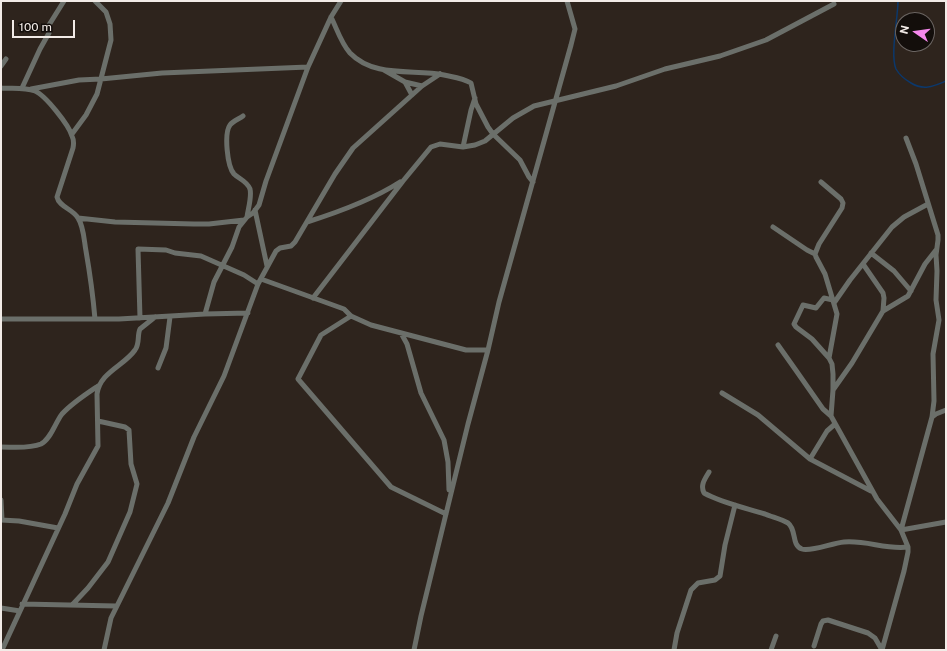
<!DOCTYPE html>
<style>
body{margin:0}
#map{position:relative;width:947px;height:651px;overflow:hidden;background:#2e241d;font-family:"Public Sans",sans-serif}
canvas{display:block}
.frame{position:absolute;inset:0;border:2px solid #f2ebe7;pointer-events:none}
.north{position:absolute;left:895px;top:12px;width:40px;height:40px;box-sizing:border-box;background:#130e0b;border:1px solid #6c6663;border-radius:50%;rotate:283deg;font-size:11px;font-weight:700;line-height:16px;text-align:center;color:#f2ebe7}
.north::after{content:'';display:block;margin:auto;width:14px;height:18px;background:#f688ed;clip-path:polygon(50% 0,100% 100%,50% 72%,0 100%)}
.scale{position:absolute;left:12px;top:20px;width:63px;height:18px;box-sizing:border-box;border:2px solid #f2ebe7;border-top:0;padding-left:5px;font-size:12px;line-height:14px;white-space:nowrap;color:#f2ebe7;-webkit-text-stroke:3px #130e0b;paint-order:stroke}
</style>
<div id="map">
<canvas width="947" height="651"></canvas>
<div class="frame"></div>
<div class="north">N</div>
<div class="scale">100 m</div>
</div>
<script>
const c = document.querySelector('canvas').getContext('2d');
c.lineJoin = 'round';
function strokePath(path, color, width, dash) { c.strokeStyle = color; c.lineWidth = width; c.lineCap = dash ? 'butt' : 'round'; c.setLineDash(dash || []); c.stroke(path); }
const stream = new Path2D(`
 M898 1C898 18 890 55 896 69 900 76 904 79 911 83 924 91 934 86 946 81`);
const minor = new Path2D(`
 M331 17C337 29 341 43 350 53 374 78 413 69 444 75 453 77 463 78 471 83L476 104 488 127 493 134 520 160 529 177 533 182
 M1 66 6 59
 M384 70 405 82 422 86
 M405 82 412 95
 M1 88C12 89 24 87 35 91 45 95 69 125 72 136 74 140 74 143 73 148L57 197C59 207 73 209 78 218 84 227 84 241 86 251 90 274 93 296 95 319
 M22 88 40 49 49 33V25L64 1
 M31 89 79 80 101 79 162 73 308 67
 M243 116C239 119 233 121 230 125 224 133 227 166 234 174 239 179 247 181 250 189 252 197 248 209 247 217
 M72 134 86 115 97 94 111 40 110 24 106 12 95 1
 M463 147 471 110 475 98
 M821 182 841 199 843 203 842 208 819 244 815 254 816 257 825 274 837 314 829 358 832 364 833 374V390L831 416 877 499 901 530 908 547V552L904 571 882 650
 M255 210 267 266
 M78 218 115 222 194 224H209L244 220
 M307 222C339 212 372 200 400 182
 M773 227 807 250 815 254
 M871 253 894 271 911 291
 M261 279 344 309 351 316 371 325 466 350H488
 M313 298 403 181 431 147 440 144 463 147 475 145 485 141 513 118 534 106 616 86 665 69 720 56 766 40 834 4
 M834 303 850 280 892 227 904 217 928 204
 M883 311 908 296 925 264 936 250
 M205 314 214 282 232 247 239 227 247 217 253 213 259 205 266 181 308 67 331 17 341 1
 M351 316 321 335 298 379 391 487 446 514
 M140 318 138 249 166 250 175 253 201 256 244 275 258 284
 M1 319H119L205 314 248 313
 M401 333 407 344 421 393 444 440 448 462 449 490
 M778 345 795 369 823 409 831 416
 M829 358 812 339 796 327 794 324 803 305 816 308 824 298 833 300
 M158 368 166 348 170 317
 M833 390 852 363 883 311 884 298 883 293 863 264
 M722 393 758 415 810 459 871 491
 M932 417 936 414 946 410
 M1 447C13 447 29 449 41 444 51 439 55 423 62 414 72 403 86 394 98 386
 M810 459 827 431 835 424
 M709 472C705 479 700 485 704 493 722 503 746 508 765 514 772 517 781 519 788 523 797 530 791 545 802 549 811 552 832 543 844 542 867 540 886 550 908 547
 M1 500 2 520
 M1 520 19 521 58 528
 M901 530 932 417 934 401 933 354 939 320 936 300 937 271 936 255 938 240V235L916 164 906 138
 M901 530 946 522
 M22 604 116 606
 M73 604 88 588 108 562 130 512 137 484 131 464 129 430 125 427 98 421
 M1 608 20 611
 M814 646 821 624 823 621 828 620 868 633 875 638 882 650
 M2 650 65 514 77 484 98 446 97 394C100 372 124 366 135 350 140 344 137 335 140 329L155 317
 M104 650 111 618 168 503 194 437 224 376 258 284 276 251 280 248 291 246 295 242 335 174 353 148 422 86 440 74
 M414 650 421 616 468 424 488 350 499 302 571 45 575 29 567 1
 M674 650 677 633 691 590 698 583 715 580 720 576 725 545 735 505
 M771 650 776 636`);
strokePath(stream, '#0c386b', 1.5);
strokePath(minor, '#6b6f6a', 5);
</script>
